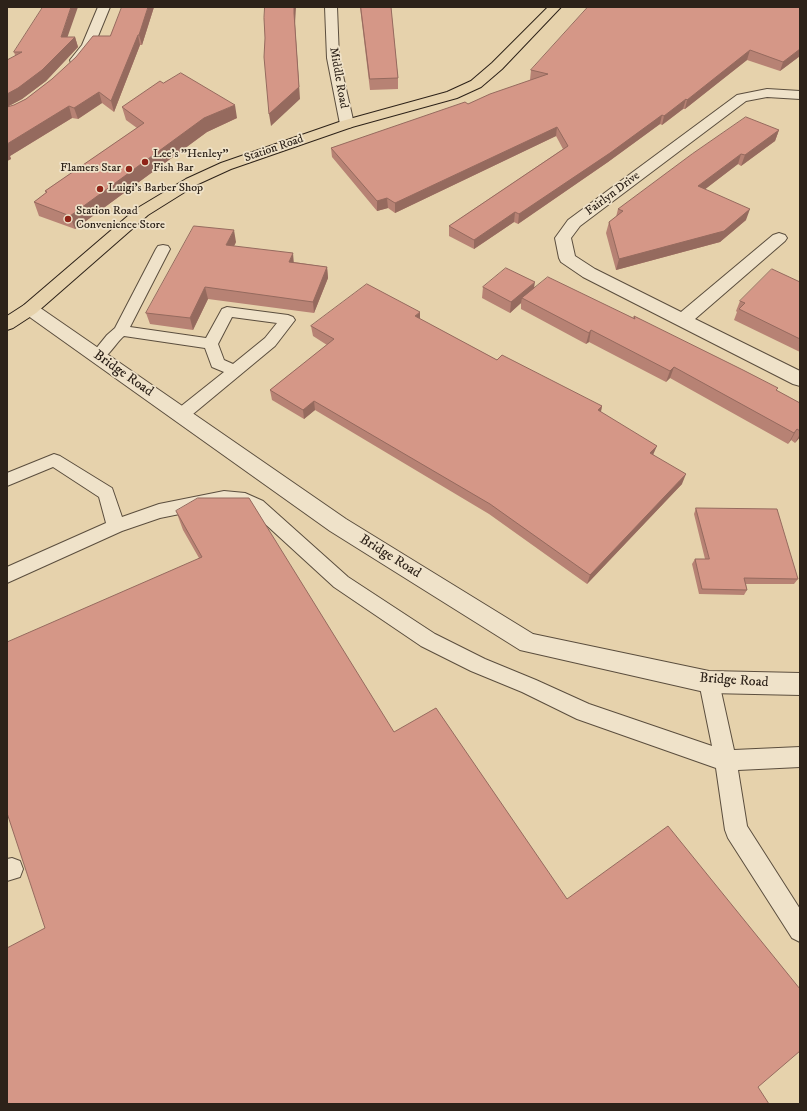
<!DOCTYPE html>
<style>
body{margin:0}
#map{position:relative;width:807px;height:1111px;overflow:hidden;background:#e6d2ac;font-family:"IM FELL DW Pica",serif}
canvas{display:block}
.frame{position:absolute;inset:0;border:8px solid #2d2219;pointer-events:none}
</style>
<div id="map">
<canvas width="807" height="1111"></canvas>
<div class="frame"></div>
</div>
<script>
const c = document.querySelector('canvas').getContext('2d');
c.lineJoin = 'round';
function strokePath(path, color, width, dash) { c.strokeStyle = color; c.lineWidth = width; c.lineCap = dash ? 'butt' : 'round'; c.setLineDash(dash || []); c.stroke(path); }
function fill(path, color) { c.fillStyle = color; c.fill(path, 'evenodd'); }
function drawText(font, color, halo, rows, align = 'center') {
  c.font = font + ' "IM FELL DW Pica",serif'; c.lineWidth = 3.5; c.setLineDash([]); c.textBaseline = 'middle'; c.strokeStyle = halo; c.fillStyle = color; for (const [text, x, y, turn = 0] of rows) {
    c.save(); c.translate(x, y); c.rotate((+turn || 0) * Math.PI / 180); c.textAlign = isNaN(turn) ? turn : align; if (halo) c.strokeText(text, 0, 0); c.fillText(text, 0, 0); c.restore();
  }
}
const lane = new Path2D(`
 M163 245 168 246 170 249 130 327 206 338 222 309 227 307 288 315 293 317 295 320 275 346 187 419 181 421 175 419 173 415 175 411 224 372 212 367 205 348 124 336C114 344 106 364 92 360L90 356 107 335 115 328 156 249 158 246ZM232 317 277 323 265 338 233 364 224 360 218 344Z
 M54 454 60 456 112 488 122 517 159 504 224 491 245 493 263 501 348 577 435 634 485 659 536 680 589 704 712 746 699 682 702 676 709 673 716 676 719 682 734 750 800 747V767L738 770 747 826 800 909V942L792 938 728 838 725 830 716 768 577 719 522 692 471 671 421 646 334 587 251 511 242 506 224 505 160 518 122 531 7 583V567L106 523 99 497 53 467 7 486V473Z
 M12 858 20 861 23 869 20 877 7 881V859Z`);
const street = new Path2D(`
 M98 7H110L94 46 81 63H71L70 60 82 45Z
 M325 7H337L339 58 354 124 352 127 347 128 342 127 340 124 327 58Z
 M767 89 800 91V99L767 97 746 101 580 226 571 238 575 256 595 269 681 312 773 235 779 233 785 235 787 238 785 241 695 319 800 371V386L793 384 583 277 561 262 559 258 555 238 568 220 737 95Z
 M30 303 36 305 346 519 533 634 709 671 800 673V695L709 693 520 650 330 531 24 313 21 309 24 305Z`);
const primary = new Path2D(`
 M548 7H561L502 69 481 87 457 98 352 127 231 169 196 185 148 215 36 313 13 328 7 330V316L24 305 136 209 186 179 221 163 342 121 447 92 471 81 492 63Z`);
const wall = new Path2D(`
 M154 7 142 45H140L114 112 102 103 78 119 72 118 10 156 11 159 7 161 14 105 26 99 110 36Z
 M360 7H391L398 78V89L370 90Z
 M800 7V56L780 71 747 60 685 109H683L662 125 660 124 608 162 518 224 514 222 474 249 449 236V226L563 149 556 136 395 213 388 208 377 211 332 157 331 148 468 104 532 80H530L531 70Z
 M68 37H75L78 47 46 81 22 99 7 107 15 55 14 52Z
 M163 83 237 118 207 132 75 229 39 216 34 202 46 193 45 191 137 128 126 120 122 107Z
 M779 130 775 141 741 166 738 164 705 189 746 220 720 242 616 270 606 233 609 222 616 217 618 209Z
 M236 242 234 246 294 262 327 267 328 278 314 313 208 299 193 330 150 324 146 313Z
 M800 282V352L734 320 737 312 736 311 740 301Z
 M483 287 534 288 633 318 634 316 800 403V437L795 443 791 440 788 444 670 378 666 382 589 342 586 344 521 309V303L510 313 482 298Z
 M420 319 497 360 602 406 601 412 654 455 682 484 587 584 489 514 315 410 304 419 272 400 270 390 327 345 313 336 311 326Z
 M696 508 798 579 794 584H746L747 590 744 595 699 594 692 564 695 559H705L694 514Z
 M176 511 394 732 567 899 800 989 45 928 199 558 183 530Z`);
const shadedWall = new Path2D(`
 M71 7H78L64 47 75 37 78 47 46 81 22 99 7 107V94L61 37Z
 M148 7H154L142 45 139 35Z
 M294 7H296L295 24 300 99 271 126 269 114 294 13Z
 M138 35 140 45 114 112 111 101Z
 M800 49V56L780 71 783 62Z
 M750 50 747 60 685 109 687 100Z
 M99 92 102 103 78 119 74 108Z
 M686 99 683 109 662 125 664 116Z
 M235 105 237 118 207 132 75 229 70 216 204 118Z
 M69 106 72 118 10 156 11 159 7 161V144Z
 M662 115 660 124 608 162 518 224 519 214Z
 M557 127 556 136 395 213V203Z
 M779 130 775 141 741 166 745 155Z
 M741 154 738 164 695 197 698 186Z
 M387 198 388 208 377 211V201Z
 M750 209 746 220 720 242 616 270 619 259Z
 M515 212 514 222 474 249V240Z
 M234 230 236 242 229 256 226 245Z
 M293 253 294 265 289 262Z
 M327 267 328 278 314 313 313 302Z
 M535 282 533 294 522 298 521 303 510 313 511 302Z
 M205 287 208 299 193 330 190 318Z
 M420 312V322L415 316Z
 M591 330 589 342 586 344 589 333Z
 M674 367 670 378 666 382 670 371Z
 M314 401 315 410 304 419 303 410Z
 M602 406 600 415 598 410Z
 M797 429 791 440 788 444 794 433Z
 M800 434V437L795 443Z
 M657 446 653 455 650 453Z
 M686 474 682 484 587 584 590 575Z`);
const building = new Path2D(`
 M43 7H71L61 37H75L42 70 18 88 7 94V60L22 52H14Z
 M122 7H148L139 35H138L111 101 99 92 74 108 69 106 7 144V107L14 105 26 99 52 79 76 57 93 36H110Z
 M265 7H294V13L299 87 269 114 264 57 265 38 264 18Z
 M361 7H391L398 78 370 79Z
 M588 7H800V49L783 62 750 50 687 100 686 99 664 116 662 115 610 153 519 214 515 212 474 240 449 226 568 146 557 127 395 203 387 198 377 201 331 148 465 102 468 104 490 94 548 74 531 70Z
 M181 73 235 105 204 118 70 216 34 202 47 192 45 191 144 123 122 107 160 81 163 83Z
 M746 117 779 130 745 155 741 154 698 186 750 209 724 231 619 259 609 222 623 211 618 209 692 154Z
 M194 226 234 230 226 245 293 253 289 262 327 267 313 302 205 287 190 318 146 313Z
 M506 268 535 282 511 302 483 287Z
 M772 269 800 282V339L739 309 745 303 740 301Z
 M548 277 635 319 634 316 743 370 778 388 776 390 800 403V431L797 429 794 433 674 367 670 371 591 330 589 333 522 298Z
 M367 284 420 312 415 316 497 360 502 355 602 406 598 410 657 446 650 453 686 474 590 575 490 504 314 401 303 410 270 390 334 339 311 326Z
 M198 498H249L394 732 436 708 567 899 668 826 800 989V1051L758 1087 769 1104H7V948L45 928 7 813V642L202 557 176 511Z
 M696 508 777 509 798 579 744 578 747 590 702 589 695 559H709Z`);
const markers = [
 [145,162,4,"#8f2418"],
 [129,169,4,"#8f2418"],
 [100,189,4,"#8f2418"],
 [68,219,4,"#8f2418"]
];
const farStreetnames = [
 ["Middle Road",338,78,80],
 ["Station Road",274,149,-19],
 ["Fairlyn Drive",613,194,-37]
];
const farPoinames = [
 ["Lee's \"Henley\"",153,155],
 ["Fish Bar",153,169],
 ["Flamers Star",121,169,"right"],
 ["Luigi's Barber Shop",108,189],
 ["Station Road",76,212],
 ["Convenience Store",76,226]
];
const streetNames = [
 ["Bridge Road",123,374,35],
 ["Bridge Road",390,557,32],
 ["Bridge Road",734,681,4]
];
strokePath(lane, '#5b4e3e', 2);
strokePath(street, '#5b4e3e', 2);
strokePath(primary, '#2d2219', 2);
fill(lane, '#efe2c9');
fill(street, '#efe2c9');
fill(primary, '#e6d2ac');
fill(wall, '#b78274');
fill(shadedWall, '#956a5e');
fill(building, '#d59787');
strokePath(building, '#956a5e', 1);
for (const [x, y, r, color] of markers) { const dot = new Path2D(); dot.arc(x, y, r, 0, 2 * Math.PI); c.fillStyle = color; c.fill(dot); strokePath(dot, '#efe2c9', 1.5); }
drawText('12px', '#2d2219', '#efe2c9', farStreetnames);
drawText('12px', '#2d2219', '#efe2c9', farPoinames, 'left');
drawText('14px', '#2d2219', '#efe2c9', streetNames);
</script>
